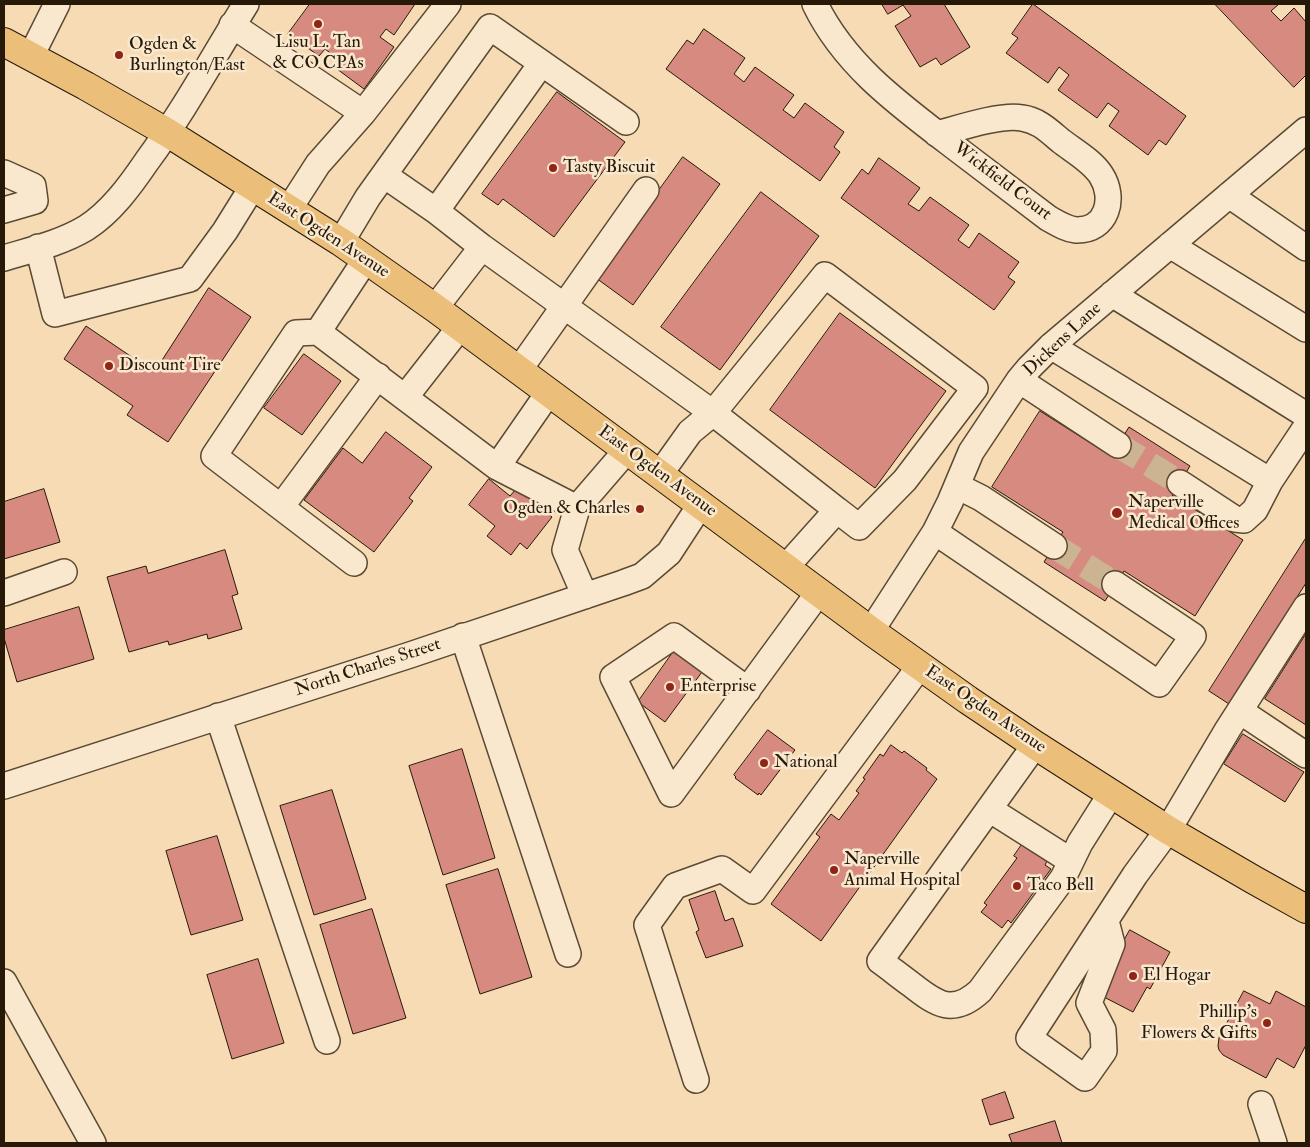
<!DOCTYPE html>
<style>
body{margin:0}
#map{position:relative;width:1310px;height:1147px;overflow:hidden;background:#f6dbb4;font-family:"IM FELL Double Pica",serif}
canvas{display:block}
.frame{position:absolute;inset:0;border:5px solid #261908;pointer-events:none}
</style>
<div id="map">
<canvas width="1310" height="1147"></canvas>
<div class="frame"></div>
</div>
<script>
const c = document.querySelector('canvas').getContext('2d');
c.lineJoin = 'round';
function fill(path, color) { c.fillStyle = color; c.fill(path, 'evenodd'); }
function strokePath(path, color, width, dash) { c.strokeStyle = color; c.lineWidth = width; c.lineCap = dash ? 'butt' : 'round'; c.setLineDash(dash || []); c.stroke(path); }
function drawText(font, color, halo, rows, align = 'center') {
  c.font = font + ' "IM FELL Double Pica",serif'; c.lineWidth = 5; c.setLineDash([]); c.textBaseline = 'middle'; c.strokeStyle = halo; c.fillStyle = color; for (const [text, x, y, turn = 0] of rows) {
    c.save(); c.translate(x, y); c.rotate((+turn || 0) * Math.PI / 180); c.textAlign = isNaN(turn) ? turn : align; if (halo) c.strokeText(text, 0, 0); c.fillText(text, 0, 0); c.restore();
  }
}
const building = new Path2D(`
 M310 4H415L394 35 386 29 380 37 394 47 364 89 337 69 342 62 325 49 319 56 288 34Z
 M882 4H944L970 47 941 65 936 58 920 67 895 26 911 16 903 5 888 14Z
 M1033 4 1186 116 1166 145 1159 140 1148 155 1109 126 1119 111 1108 103 1097 118 1058 90 1069 75 1059 67 1048 83 1006 53 1018 38 1012 34Z
 M1215 4H1279L1271 11 1281 21 1294 8 1306 22V75L1294 87Z
 M704 29 745 58 734 74 744 82 755 67 794 95 783 110 794 118 805 103 844 132 834 147 840 152 820 181 666 69 687 40 693 44Z
 M557 92 625 142 554 237 503 199 498 205 482 194Z
 M683 157 720 184 633 305 596 278Z
 M879 158 920 188 908 204 919 211 930 197 969 225 958 240 969 248 979 233 1019 262 1008 277 1015 282 994 310 841 198 862 169 868 174Z
 M761 192 819 236 720 370 661 327Z
 M209 288 251 317 168 442 127 415 133 406 64 359 86 326 154 372Z
 M840 313 946 391 875 488 770 410Z
 M304 354 341 381 302 435 264 408Z
 M1040 411 1111 456 1129 427 1190 466 1172 495 1243 540 1195 616 1124 571 1105 601 1044 562 1063 532 992 487Z
 M386 432 432 467 409 498 413 501 374 552 304 500 343 448 362 463Z
 M489 479 510 496 516 489 526 497 534 496 542 504 543 510 552 517 527 549 520 543 511 555 487 536 495 526 469 505Z
 M44 489 60 542 4 559V502Z
 M1306 538V583L1229 704 1209 691Z
 M225 550 238 594 232 596 242 629 208 639 207 634 169 645 168 641 129 652 107 577 146 566 148 573Z
 M79 607 94 659 17 682 4 638V630Z
 M1306 634V725L1265 699Z
 M674 651 702 672 665 722 638 702Z
 M768 730 795 750 761 795 759 793 758 795 735 778 736 777 734 775Z
 M1243 734 1304 772 1285 802 1224 764Z
 M891 745 902 753 904 751 927 768 926 770 937 779 821 941 771 904 820 837 816 834 831 814 839 820 859 793 856 791 865 779 863 778 880 754 883 756Z
 M462 749 495 858 443 875 409 766Z
 M332 790 366 899 314 915 280 806Z
 M217 836 243 920 191 935 166 851Z
 M1023 843 1047 861 1045 865 1051 869 1011 923 1008 920 1002 928 981 912 987 905 984 903 1017 858 1014 856Z
 M498 869 532 977 480 994 446 885Z
 M715 891 725 921 733 918 743 946 706 958 696 932 699 930 689 900Z
 M372 909 406 1018 353 1034 320 925Z
 M1130 930 1170 952 1150 989 1147 987 1133 1012 1100 995 1111 964Z
 M258 959 284 1043 232 1059 207 975Z
 M1244 991 1270 1004 1276 991 1306 1007V1045L1294 1068 1277 1058 1266 1078 1223 1055 1219 1050 1218 1046 1219 1038Z
 M1005 1092 1014 1118 990 1125 982 1100Z
 M1055 1121 1062 1143H1012L1009 1135Z`);
const minorTunnel = new Path2D(`
 M1118 445 1180 483
 M1054 546 1115 584`);
const minor = new Path2D(`
 M815 4C844 64 897 103 948 142 982 168 1015 193 1048 218 1057 223 1066 229 1076 230 1107 231 1116 198 1101 175 1092 161 1074 151 1061 141 1049 131 1038 120 1022 118 1001 114 959 128 937 134
 M232 25 363 113
 M31 56 57 4
 M4 173 33 186 35 201 4 210
 M384 175 436 211 482 247 713 413 690 432 660 474
 M1229 195 1306 248
 M289 209 318 164 363 113 448 4
 M436 211 541 64
 M341 242 368 197 490 27 626 122
 M1170 245 1306 329
 M38 247 55 314 190 279 225 231 253 186
 M4 258C31 250 61 243 86 228 111 212 130 186 147 161 184 111 213 57 246 4
 M366 259 318 332 497 467 577 508
 M1112 294 1306 415
 M435 308 482 247
 M318 332 296 333 214 456 354 563
 M1051 346 1270 481 1306 427
 M519 370 646 190
 M1019 380 1118 445
 M406 396 460 327
 M497 467 549 392
 M1180 483 1235 519 1244 520 1255 510 1270 481
 M957 486 981 498 1054 546
 M281 507 378 376
 M935 532 1159 684 1193 636 1115 584
 M786 567 837 510 859 527 905 480 975 388 825 275 713 413 837 510
 M4 593 64 572
 M585 596 565 550 577 508 627 450
 M871 631 935 532 950 502 971 452 1019 380 1029 368 1051 346 1306 130
 M463 636 568 954
 M748 690 674 636 613 677 671 794 819 592
 M1240 711 1306 755
 M218 716 327 1041
 M1035 745 880 961C891 969 901 977 912 985 936 1004 953 1016 980 991L1063 878 1080 843 1111 794
 M4 786 410 655 623 583 642 576 669 553 701 504
 M989 809 1071 861
 M1106 921 1112 944 1089 1003 1103 1030 1104 1051 1085 1078 1029 1038 1135 875 1168 830 1228 729 1306 607
 M4 982 93 1143
 M696 1080 647 925 675 886 722 869 753 891 920 666
 M1261 1104 1274 1143`);
const major = new Path2D(`
 M4 42 86 86 168 133 341 242 435 308 871 631 968 700 1035 745 1168 830 1254 880 1306 909`);
const markers = [
 [318,24,5,"#8f2418"],
 [119,55,5,"#8f2418"],
 [553,168,5,"#8f2418"],
 [109,366,5,"#8f2418"],
 [640,509,5,"#8f2418"],
 [1117,513,6,"#8f2418"],
 [670,687,5,"#8f2418"],
 [764,763,5,"#8f2418"],
 [834,870,5,"#8f2418"],
 [1017,886,5,"#8f2418"],
 [1133,976,5,"#8f2418"],
 [1267,1023,5,"#8f2418"]
];
const poiNames = [
 ["Lisu L. Tan",318,43,"center"],
 ["& CO CPAs",318,64,"center"],
 ["Ogden &",129,45],
 ["Burlington/East",129,66],
 ["Tasty Biscuit",563,168],
 ["Discount Tire",119,366],
 ["Naperville",1128,503],
 ["Medical Offices",1128,524],
 ["Ogden & Charles",630,509,"right"],
 ["Enterprise",680,687],
 ["National",774,763],
 ["Naperville",844,860],
 ["Animal Hospital",844,881],
 ["Taco Bell",1027,886],
 ["El Hogar",1143,976],
 ["Phillip's",1257,1013,"right"],
 ["Flowers & Gifts",1257,1034,"right"]
];
const streetNames = [
 ["Wickfield Court",1002,182,37],
 ["East Ogden Avenue",328,236,33],
 ["Dickens Lane",1063,340,-43],
 ["East Ogden Avenue",657,472,36],
 ["North Charles Street",368,668,-18],
 ["East Ogden Avenue",985,710,34]
];
fill(building, '#d78a7f');
strokePath(building, '#261908', 1);
strokePath(minorTunnel, '#ccb492', 25, [25, 12]);
strokePath(minor, '#5a4a33', 28);
strokePath(major, '#261908', 30);
strokePath(minor, '#f9e8ce', 25);
strokePath(major, '#ebbe7a', 28);
for (const [x, y, r, color] of markers) { const dot = new Path2D(); dot.arc(x, y, r, 0, 2 * Math.PI); c.fillStyle = color; c.fill(dot); strokePath(dot, '#f9e8ce', 2); }
drawText('18px', '#261908', '#f9e8ce', poiNames, 'left');
drawText('18px', '#261908', '#f9e8ce', streetNames);
</script>
